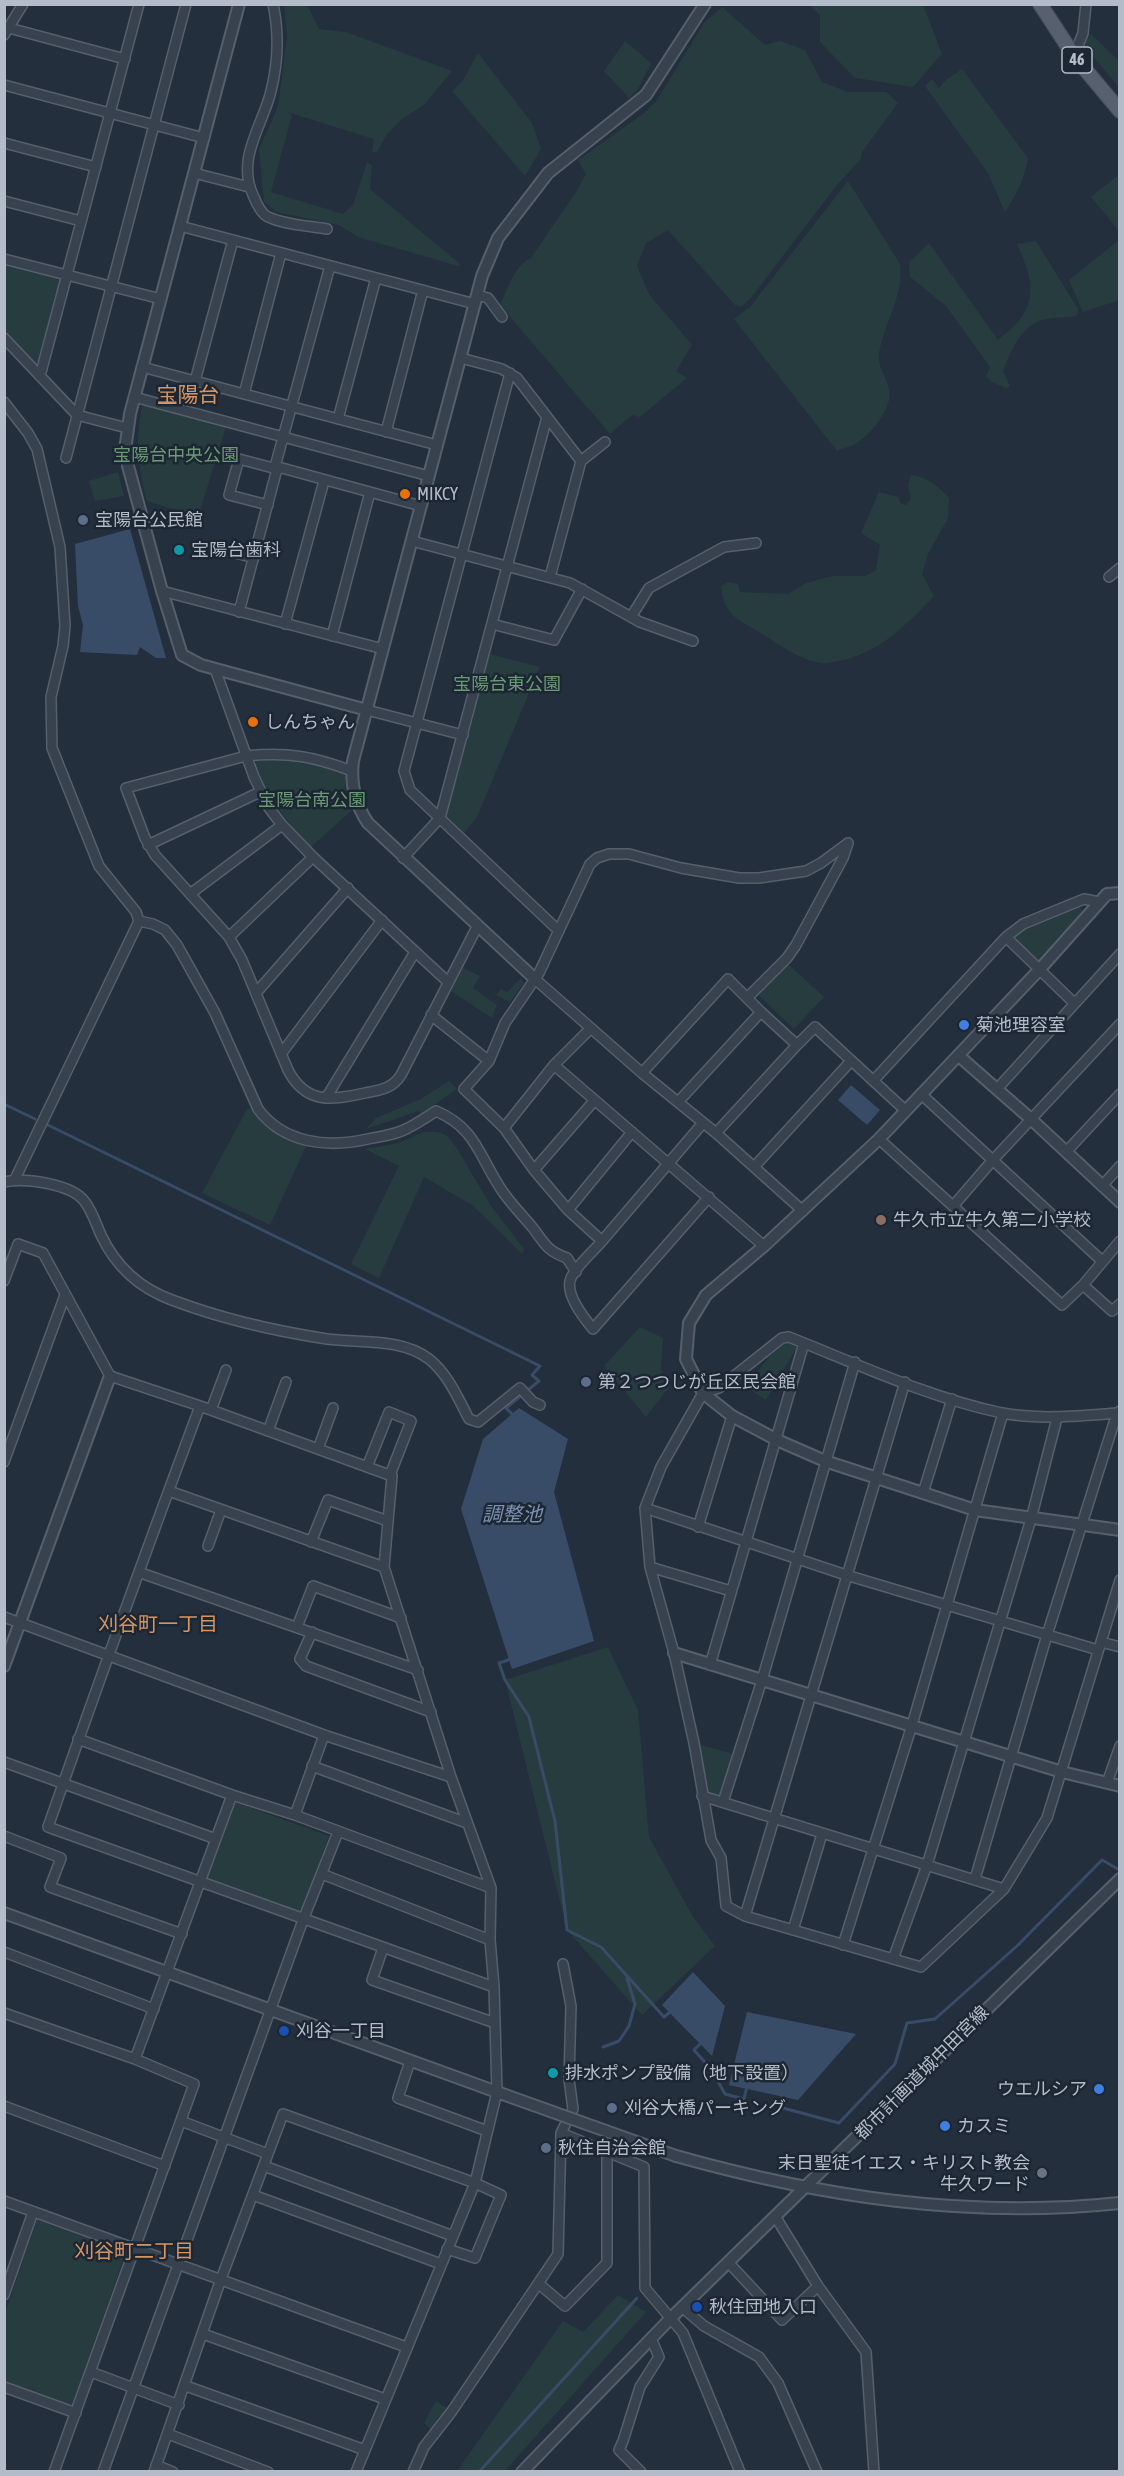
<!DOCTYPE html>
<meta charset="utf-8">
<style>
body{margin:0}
#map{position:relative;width:1124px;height:2476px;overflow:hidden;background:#242f3e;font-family:"Asap Condensed",sans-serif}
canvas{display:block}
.frame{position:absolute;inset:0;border:6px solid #b4bcc9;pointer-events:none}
</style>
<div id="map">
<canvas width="1124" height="2476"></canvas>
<div class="frame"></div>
</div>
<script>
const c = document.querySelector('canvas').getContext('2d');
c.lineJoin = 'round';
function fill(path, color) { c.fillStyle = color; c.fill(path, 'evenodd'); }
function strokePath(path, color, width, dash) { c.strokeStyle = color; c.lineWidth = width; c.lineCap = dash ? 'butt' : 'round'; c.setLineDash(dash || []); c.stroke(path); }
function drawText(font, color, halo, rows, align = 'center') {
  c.font = font + ' "Asap Condensed","Noto Sans JP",sans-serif'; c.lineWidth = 5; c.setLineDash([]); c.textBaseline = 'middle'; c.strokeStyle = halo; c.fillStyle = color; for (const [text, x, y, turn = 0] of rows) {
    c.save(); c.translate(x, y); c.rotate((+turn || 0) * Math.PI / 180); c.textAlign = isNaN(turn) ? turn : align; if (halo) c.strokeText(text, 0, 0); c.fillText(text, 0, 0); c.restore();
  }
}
const green = new Path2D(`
 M284 5H307L319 29 346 32 452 71 424 105 402 119 387 134 377 152H372L374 139 287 112 292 115 271 192 343 214 353 205 367 162 372 166 370 189 460 264 458 266 358 237 339 225 277 212 264 202 259 149 278 107 287 36Z
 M809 5H923L942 54 913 87 855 78 820 42V15Z
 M722 7 765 45 780 41 805 50 822 82 848 92H886L898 103 862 152 861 159 837 185 750 299 741 307 735 305 668 230 646 243 637 266 649 294 692 345 676 371 687 378 640 417 632 415 610 434 500 305C507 291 515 264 531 258L576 192 586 174 578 160 644 113 657 100 704 23Z
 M1087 30 1119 61V87L1084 46Z
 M625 41 651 63 638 89 629 98 604 71Z
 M478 53 532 123 541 149 525 176 452 91 463 80Z
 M962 69 1028 158C1025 178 1016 195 1005 212L988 173 925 86 932 79 939 88 946 80Z
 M1117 176 1120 179 1119 231 1091 197Z
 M848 181 900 264C904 296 884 323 879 354 877 365 886 377 889 389 894 405 872 434 858 442 852 446 844 448 837 451L734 319 750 307Z
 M1119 240V300L1083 312 1069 280Z
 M1036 241 1078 309 1077 316C1065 318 1049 317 1039 321 1019 330 1010 353 1003 371L1010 386 1006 388 992 382 986 376 990 367 946 306 910 277 909 262 929 243 998 340C1005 334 1014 327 1019 320 1040 296 1028 269 1017 244Z
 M4 263 58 277 61 282 39 362 34 363 5 332Z
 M143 404 226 426 198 517 147 501C138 467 134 438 143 404Z
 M118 472 124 496 95 501 89 481Z
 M911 475C927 477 939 486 949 498L948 518 928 554 922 574 934 596C907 624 879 654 838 661 833 662 826 664 820 663 798 659 778 644 759 632 736 618 724 615 721 586L729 582 738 584 740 592 788 594 806 583 833 576H865L876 570 880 545 861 533 879 492 898 497 901 504 906 505 911 499 908 485Z
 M490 654 540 667 477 817 464 833 446 816Z
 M282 759 301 761 341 772 345 776V793L351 811 311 847C286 822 268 797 254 765L257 760Z
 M1079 907 1082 909 1080 918 1041 959 1034 961 1013 942 1019 932Z
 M785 961 824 997 794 1029 754 991Z
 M463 968 480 976 473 988 497 1005 492 1018 451 991Z
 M521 978 524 983 510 1002 496 995 501 989 507 992Z
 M449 1081 457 1089 421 1114 419 1111 366 1129 376 1118 421 1099Z
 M247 1109H251C267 1129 282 1140 307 1144L270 1225 202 1193Z
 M423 1132H437L446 1135 456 1147 491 1206 524 1249 522 1254 472 1205 424 1177 379 1278 351 1264 399 1166 365 1149 399 1143Z
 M640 1327 663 1338 661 1370 670 1386 646 1417 604 1366Z
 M787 1342 798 1345 766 1400 746 1387 769 1357Z
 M608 1647 638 1710 649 1837 693 1917 715 1946 642 2015 567 1930 505 1680Z
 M694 1743 737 1755 723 1802 702 1796Z
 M234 1802 329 1836 301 1914 206 1880Z
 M37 2220 126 2252 72 2405 5 2381V2314Z
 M618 2295 646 2312 505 2471H457L563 2321 583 2332Z
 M436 2401 452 2411 436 2432 424 2423Z`);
const water = new Path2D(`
 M130 529 166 658H156L140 647 137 655 80 652 83 625 78 606 75 544Z
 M851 1085 880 1110 867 1125 838 1100Z
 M519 1408 568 1439 554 1492 594 1641 512 1669 461 1509 483 1439Z
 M693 1972 725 2006 712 2056 662 2005Z
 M747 2012 856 2034 798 2100 729 2085Z`);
const stream = new Path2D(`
 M4 1104 35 1119
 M48 1125 540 1366 532 1375 539 1381 506 1408 513 1415
 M511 1659 499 1663 505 1680 529 1717 555 1821 567 1930 601 1947 664 2017 670 2012
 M702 2042 694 2050 711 2069 725 2094 744 2099 747 2086
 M603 2047 619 2041 629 2026 635 2004 627 1978
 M783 2095 779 2107 839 2123 895 2064 907 2023 935 2019 1017 1946 1102 1860 1118 1869
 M479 2472 637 2298`);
const minor = new Path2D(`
 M273 4C279 32 278 63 271 91 263 125 236 158 253 195 256 202 259 210 265 215 277 224 311 226 327 229
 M9 28 125 59
 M4 35 23 4
 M1074 56 1083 33 1086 4
 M4 85 204 138
 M4 143 96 167
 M194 173 249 187
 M4 201 81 221
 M180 226 475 304
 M4 259 161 299
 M477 295 488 298 502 317
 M4 338 77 415 127 428
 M461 358 502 369 517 378 581 461
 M142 367 437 445
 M510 373 404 771 410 790 559 931
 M40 376 139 4
 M195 381 233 240
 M244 394 281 253
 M134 397 429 476
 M4 402 28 433 37 449 60 547 65 626 63 646 51 697 52 748 99 866 136 912 139 921 15 1179
 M338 419 376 278
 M386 432 423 290
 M66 458 186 4
 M268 505 229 495 239 459 277 469 282 468 421 506
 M412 541 570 583 640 622 693 641
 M225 550 254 558
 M550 577 581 461 605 442
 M1109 577 1120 568
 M162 591 383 649
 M239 612 277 469 276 463 330 266
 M631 617 649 588 724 547 756 543
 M285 624 324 481
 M492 624 554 640 582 589
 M332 636 370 492
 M215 669 254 777 269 808 282 825 313 857 448 982
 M367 710 463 735
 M352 771C313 756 287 752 246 756L126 788 145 838 155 855 229 937 242 960 288 1070C306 1105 332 1100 365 1093 380 1090 392 1089 401 1075L477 927
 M148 845 260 792
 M403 858 440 818 547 417
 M190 894 282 825
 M139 921 153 924 165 930 177 945 215 1013 258 1109C284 1144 328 1148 368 1139 382 1136 396 1135 408 1128 418 1123 427 1117 436 1111 478 1129 479 1158 503 1192 512 1205 523 1216 533 1228 545 1244 547 1251 567 1258L576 1272
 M229 937 313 857
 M1006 937 1023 924 1084 899 1099 902
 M535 979 642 1073 716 1133 803 1211
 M256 993 348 888
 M747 998 787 958 796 945 843 858 848 843
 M431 1015 489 1061
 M281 1054 382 920
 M554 1065 764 1246
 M642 1073 728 979 761 1012
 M874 1080 1006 937 1074 1003
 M997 1089 1120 954
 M921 1094 1102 1261
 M326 1098 415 952
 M678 1102 761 1012 797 1045 815 1027 906 1111
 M504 1128 554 1065 591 1028
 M716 1133 797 1045
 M879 1139 1062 1305 1083 1285 1120 1241
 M1066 1152 1120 1094
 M754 1167 851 1061
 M534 1170 594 1101
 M4 1182C23 1177 73 1184 85 1202 92 1211 96 1224 101 1235 116 1267 139 1288 172 1300 222 1319 275 1331 327 1339 360 1343 402 1338 429 1359 448 1374 458 1398 469 1419L478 1422 520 1388 533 1402 540 1405
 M1102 1186 1120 1166
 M709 1197 593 1329C584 1318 564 1293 571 1278 577 1265 593 1252 602 1241L568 1210 534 1170 504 1128 464 1089 489 1061 505 1023 539 973 590 864 597 858 609 854H629L681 868 739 878H759L806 871 821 863 848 843
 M954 1205 992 1161 1120 1024
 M568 1210 632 1132
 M602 1241 703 1123
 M4 1281 18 1244 43 1253 110 1376 200 1406 392 1476 384 1567 451 1777 491 1888 490 1940 494 1987 497 2092 475 2183 356 2472
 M1083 1285 1112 1311 1120 1304
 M200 1406C148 1546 97 1686 48 1827L494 1987
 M211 1410 226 1370
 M1120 1411 1117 1413C1079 1416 1040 1420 1002 1413 930 1398 857 1364 789 1337L782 1338 719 1388 703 1393 661 1467 645 1508 650 1567 674 1653 694 1743 711 1840 721 1858 726 1906 745 1916 921 1967 1004 1889 1047 1818 1120 1580
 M268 1431 286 1382
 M318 1449 333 1408
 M4 1462 65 1295
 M367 1467 389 1412 411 1421 390 1475
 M169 1491 384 1567
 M923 1493 952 1399
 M645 1508 846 1575 1098 1650
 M698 1527 732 1416
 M311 1542 328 1500 388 1521
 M208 1546 221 1510
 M650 1567 731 1591
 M141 1573 418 1670
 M4 1617 324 1735 451 1777
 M297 1627 313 1586 401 1618
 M312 1632 300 1659 306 1666 431 1712
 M1101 1642 1120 1647
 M710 1665 804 1343
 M78 1739 232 1795 295 1815 491 1888
 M4 1762 216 1839
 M312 1766 467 1823
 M1107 1783 1120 1746
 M702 1796 1004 1889
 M723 1802 762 1680 855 1362
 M295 1815 324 1735
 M4 1836 61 1858 50 1887 182 1934
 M322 1874 490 1940
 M975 1879 1047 1635 1117 1413
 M745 1916 905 1382
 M793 1930 822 1834
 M843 1945 912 1725 1003 1413
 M383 1948 372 1980 495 2023
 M4 1952 154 2009
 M893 1959 927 1865 1031 1519 1057 1418
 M4 2013 135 2059 194 2084 54 2472
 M135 2059 232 1795
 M410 2061 398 2098 487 2131
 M4 2106 165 2166
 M181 2121 268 2154
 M561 2133 573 2109 569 2079 571 2006 563 1964
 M264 2166 453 2236
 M253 2195 441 2264
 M4 2201 406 2347
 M775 2216 818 2286 866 2352 874 2472
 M728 2262 782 2320 818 2286
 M539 2284 565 2306 607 2263V2153
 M4 2295 33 2212
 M682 2307 704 2326 759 2357 778 2383 817 2472
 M203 2334 385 2399
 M91 2372 179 2405
 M186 2386 365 2450
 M4 2387 76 2413
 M168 2434 268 2472
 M156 2465 173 2472
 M103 2472 303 1920 338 1832
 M154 2472 221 2279 283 2114 475 2183 501 2195 475 2258 447 2249
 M413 2472 424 2447 452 2411 558 2254 561 2133 644 2167 645 2288 683 2333 740 2472
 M641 2472 619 2450 623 2441 640 2387 659 2357 651 2338`);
const tertiary = new Path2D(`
 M239 4 130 414 126 443 128 466 162 591 182 655 201 665 367 710
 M1120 893 1107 894 1040 969 879 1139 764 1246 706 1295 689 1323 686 1359 703 1393 732 1416 777 1440 825 1461 975 1510 1120 1530
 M535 979 368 823C355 804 350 785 353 761L482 276 498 238 548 173 646 95 705 4
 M959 1056 1032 1120 1120 1202
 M674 1653 1062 1772 1120 1786
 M4 1666 110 1376
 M4 1913 508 2096
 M676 2156C822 2197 967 2219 1120 2203
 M522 2472 670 2319 1120 1879`);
const primary = new Path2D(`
 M1040 4 1074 56 1120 111`);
const tertiaryBridge = new Path2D(`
 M508 2096 676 2156`);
const markers = [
 [405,494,6,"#e8710a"],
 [83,520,6,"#5c6f8a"],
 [179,550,6,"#0f9aa8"],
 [253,722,6,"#e8710a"],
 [964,1025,6,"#3f7fe0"],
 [881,1220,6,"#8d6e63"],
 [586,1382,6,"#5c6f8a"],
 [284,2031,6,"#1a4fb4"],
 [553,2073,6,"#0f9aa8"],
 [1099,2089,6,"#3f7fe0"],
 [612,2108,6,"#5c6f8a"],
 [945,2126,6,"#3f7fe0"],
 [546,2148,6,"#5c6f8a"],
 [1042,2173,6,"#6b7280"],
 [697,2307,6,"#1a4fb4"]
];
const shields = [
 [1077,60,30]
];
const shieldNames = [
 ["46",1077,60]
];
const parkNames = [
 ["宝陽台中央公園",176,455],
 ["宝陽台東公園",507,684],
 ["宝陽台南公園",312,800]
];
const poiNames = [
 ["MIKCY",417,494],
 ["宝陽台公民館",95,520],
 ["宝陽台歯科",191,550],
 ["しんちゃん",265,722],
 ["菊池理容室",976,1025],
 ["牛久市立牛久第二小学校",893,1220],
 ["第２つつじが丘区民会館",598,1382],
 ["刈谷一丁目",296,2031],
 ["排水ポンプ設備（地下設置）",565,2073],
 ["ウエルシア",1087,2089,"right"],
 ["刈谷大橋パーキング",624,2108],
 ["カスミ",957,2126],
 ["秋住自治会館",558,2148],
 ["末日聖徒イエス・キリスト教会",1030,2163,"right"],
 ["牛久ワード",1030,2184,"right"],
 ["秋住団地入口",709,2307]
];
const streetNames = [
 ["都市計画道城中田宮線",922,2073,-45]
];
const waterNames = [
 ["調整池",512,1515]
];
const neighbourhoodNames = [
 ["刈谷町一丁目",158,1625],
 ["刈谷町二丁目",134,2252]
];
const quarterNames = [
 ["宝陽台",188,395]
];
fill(green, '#263c3f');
fill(water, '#394c67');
strokePath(stream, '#394c67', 3);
strokePath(minor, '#565f6c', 12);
strokePath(tertiary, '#565f6c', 14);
strokePath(primary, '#414a57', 16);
strokePath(minor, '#38414e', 9);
strokePath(tertiary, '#38414e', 10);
strokePath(primary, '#56606e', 14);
strokePath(tertiaryBridge, '#565f6c', 14, []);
strokePath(tertiaryBridge, '#38414e', 10);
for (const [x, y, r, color] of markers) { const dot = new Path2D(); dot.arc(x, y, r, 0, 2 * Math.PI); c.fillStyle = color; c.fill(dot); strokePath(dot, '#1d2633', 2); }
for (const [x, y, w] of shields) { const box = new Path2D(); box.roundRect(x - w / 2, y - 13, w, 26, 4.5); c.fillStyle = '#1d2633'; c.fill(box); strokePath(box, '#b4bcc9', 1.5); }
drawText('bold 16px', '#b4bcc9', null, shieldNames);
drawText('18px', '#6b9a76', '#1d2633', parkNames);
drawText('18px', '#b4bcc9', '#1d2633', poiNames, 'left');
drawText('18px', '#b4bcc9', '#1d2633', streetNames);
drawText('italic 20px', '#7c92b1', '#1d2633', waterNames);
drawText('20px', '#d59563', '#1d2633', neighbourhoodNames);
drawText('21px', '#d59563', '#1d2633', quarterNames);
</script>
